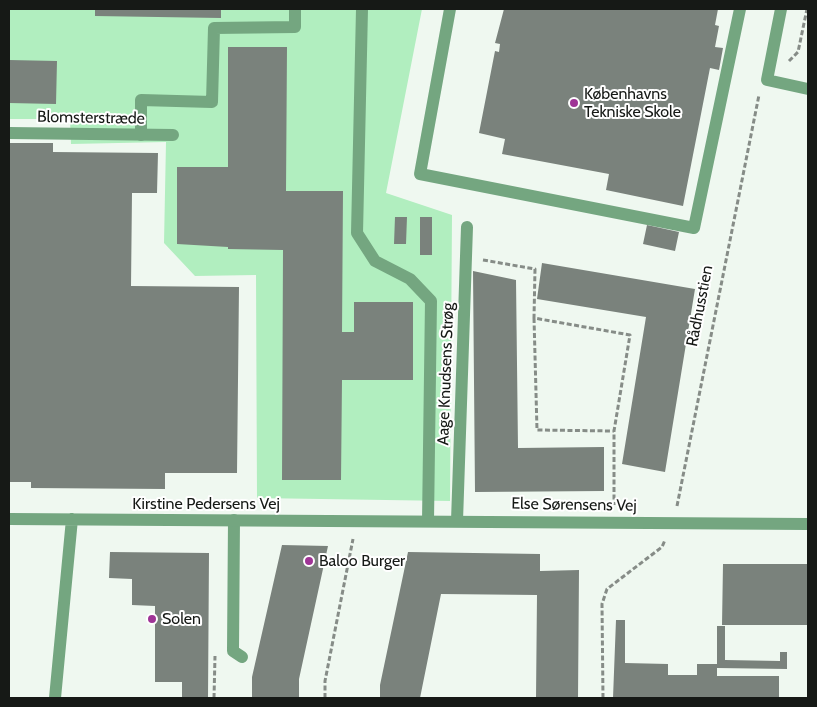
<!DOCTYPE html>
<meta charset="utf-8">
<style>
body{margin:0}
#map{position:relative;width:817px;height:707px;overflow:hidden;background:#eff8f0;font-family:Cabin,sans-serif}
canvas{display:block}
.frame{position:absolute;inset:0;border:10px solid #161916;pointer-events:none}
</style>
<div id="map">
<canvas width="817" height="707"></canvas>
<div class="frame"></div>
</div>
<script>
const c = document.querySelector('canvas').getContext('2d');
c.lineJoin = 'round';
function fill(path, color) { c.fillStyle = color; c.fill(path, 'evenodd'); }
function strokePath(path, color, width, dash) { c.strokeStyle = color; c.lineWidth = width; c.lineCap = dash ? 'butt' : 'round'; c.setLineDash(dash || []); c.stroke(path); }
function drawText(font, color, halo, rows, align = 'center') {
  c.font = font + ' Cabin,sans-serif'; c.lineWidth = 4; c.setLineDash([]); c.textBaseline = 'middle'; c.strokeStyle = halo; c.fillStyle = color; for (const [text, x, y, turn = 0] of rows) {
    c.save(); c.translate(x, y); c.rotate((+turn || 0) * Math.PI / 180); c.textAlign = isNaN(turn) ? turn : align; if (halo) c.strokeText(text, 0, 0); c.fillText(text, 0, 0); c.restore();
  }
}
const green = new Path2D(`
 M9 9H422L386 193 452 215 450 501 257 498 256 275 195 276 164 243 166 142 71 144 70 119H9Z`);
const building = new Path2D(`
 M95 9H221V18L95 16Z
 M504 9H718L715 25 719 26 715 47 723 48 719 70 710 68 683 206 606 190 609 174 502 154 505 139 479 133 495 51 499 52 500 44 495 43Z
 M228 47H287L286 191H343L342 332H354V302H413V380H342L341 480H282L283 250 228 249V247L177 244V167H228Z
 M9 60 57 61 56 104 9 103Z
 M9 143H53V152L158 153 157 193H132L131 286 239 287 237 473H165V489L31 488V482H9Z
 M395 217H407L406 244H394Z
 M420 217H432V255H420Z
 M647 225 679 232 675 251 643 244Z
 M542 263 695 289 665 472 622 464 646 317 537 299Z
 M473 271 516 280 518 448 604 447V491L475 492Z
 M282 545 328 546 299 679V698H252V677Z
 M110 552 209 553 208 698H182V682H155V606L132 605V579L109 578Z
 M408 552 540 554V571L579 570 578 698H536L537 595 441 594 420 698H380V685Z
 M723 564H808V625H722Z
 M616 620H625V663L668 664V675H697V664H717V626H725V660L780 661V652H787V669L717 668V676H779V698H613Z`);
const path = new Path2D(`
 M789 61 798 52 807 9
 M483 260 535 269 534 318 630 335 614 431V505
 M534 318 537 430 614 431
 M677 506 759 95
 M214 698 215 656
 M325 698V681L353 539
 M603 698 602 604 607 589 662 547 665 540`);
const lane = new Path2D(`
 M362 9 357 233 375 261 410 279 431 301 428 521
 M450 9 420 174 694 228 740 9
 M141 135V100L212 102 214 28 295 27V9
 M234 520 233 651 242 657
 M457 521 467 227`);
const street = new Path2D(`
 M781 9 767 80 808 89
 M9 133 173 135
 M9 519 808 524
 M55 698 72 519`);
const markers = [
 [574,103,5,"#9f3496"],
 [309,561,5,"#9f3496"],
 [152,619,5,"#9f3496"]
];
const poiNames = [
 ["Københavns",584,94],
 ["Tekniske Skole",584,112],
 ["Baloo Burger",319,561],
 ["Solen",162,619]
];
const streetNames = [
 ["Blomsterstræde",91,118,1],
 ["Rådhusstien",700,306,-79],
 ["Aage Knudsens Strøg",446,374,-88],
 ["Kirstine Pedersens Vej",206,504],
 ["Else Sørensens Vej",574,505,1]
];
fill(green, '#b1eebf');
fill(building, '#7a827c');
strokePath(path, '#868c87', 3, [5, 2.5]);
strokePath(lane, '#74a680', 12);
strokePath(street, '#74a680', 12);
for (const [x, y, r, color] of markers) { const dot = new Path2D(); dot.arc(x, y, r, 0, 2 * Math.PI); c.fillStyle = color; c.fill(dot); strokePath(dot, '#fff', 2); }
drawText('16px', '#161916', '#fff', poiNames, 'left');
drawText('16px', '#161916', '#fff', streetNames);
</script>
